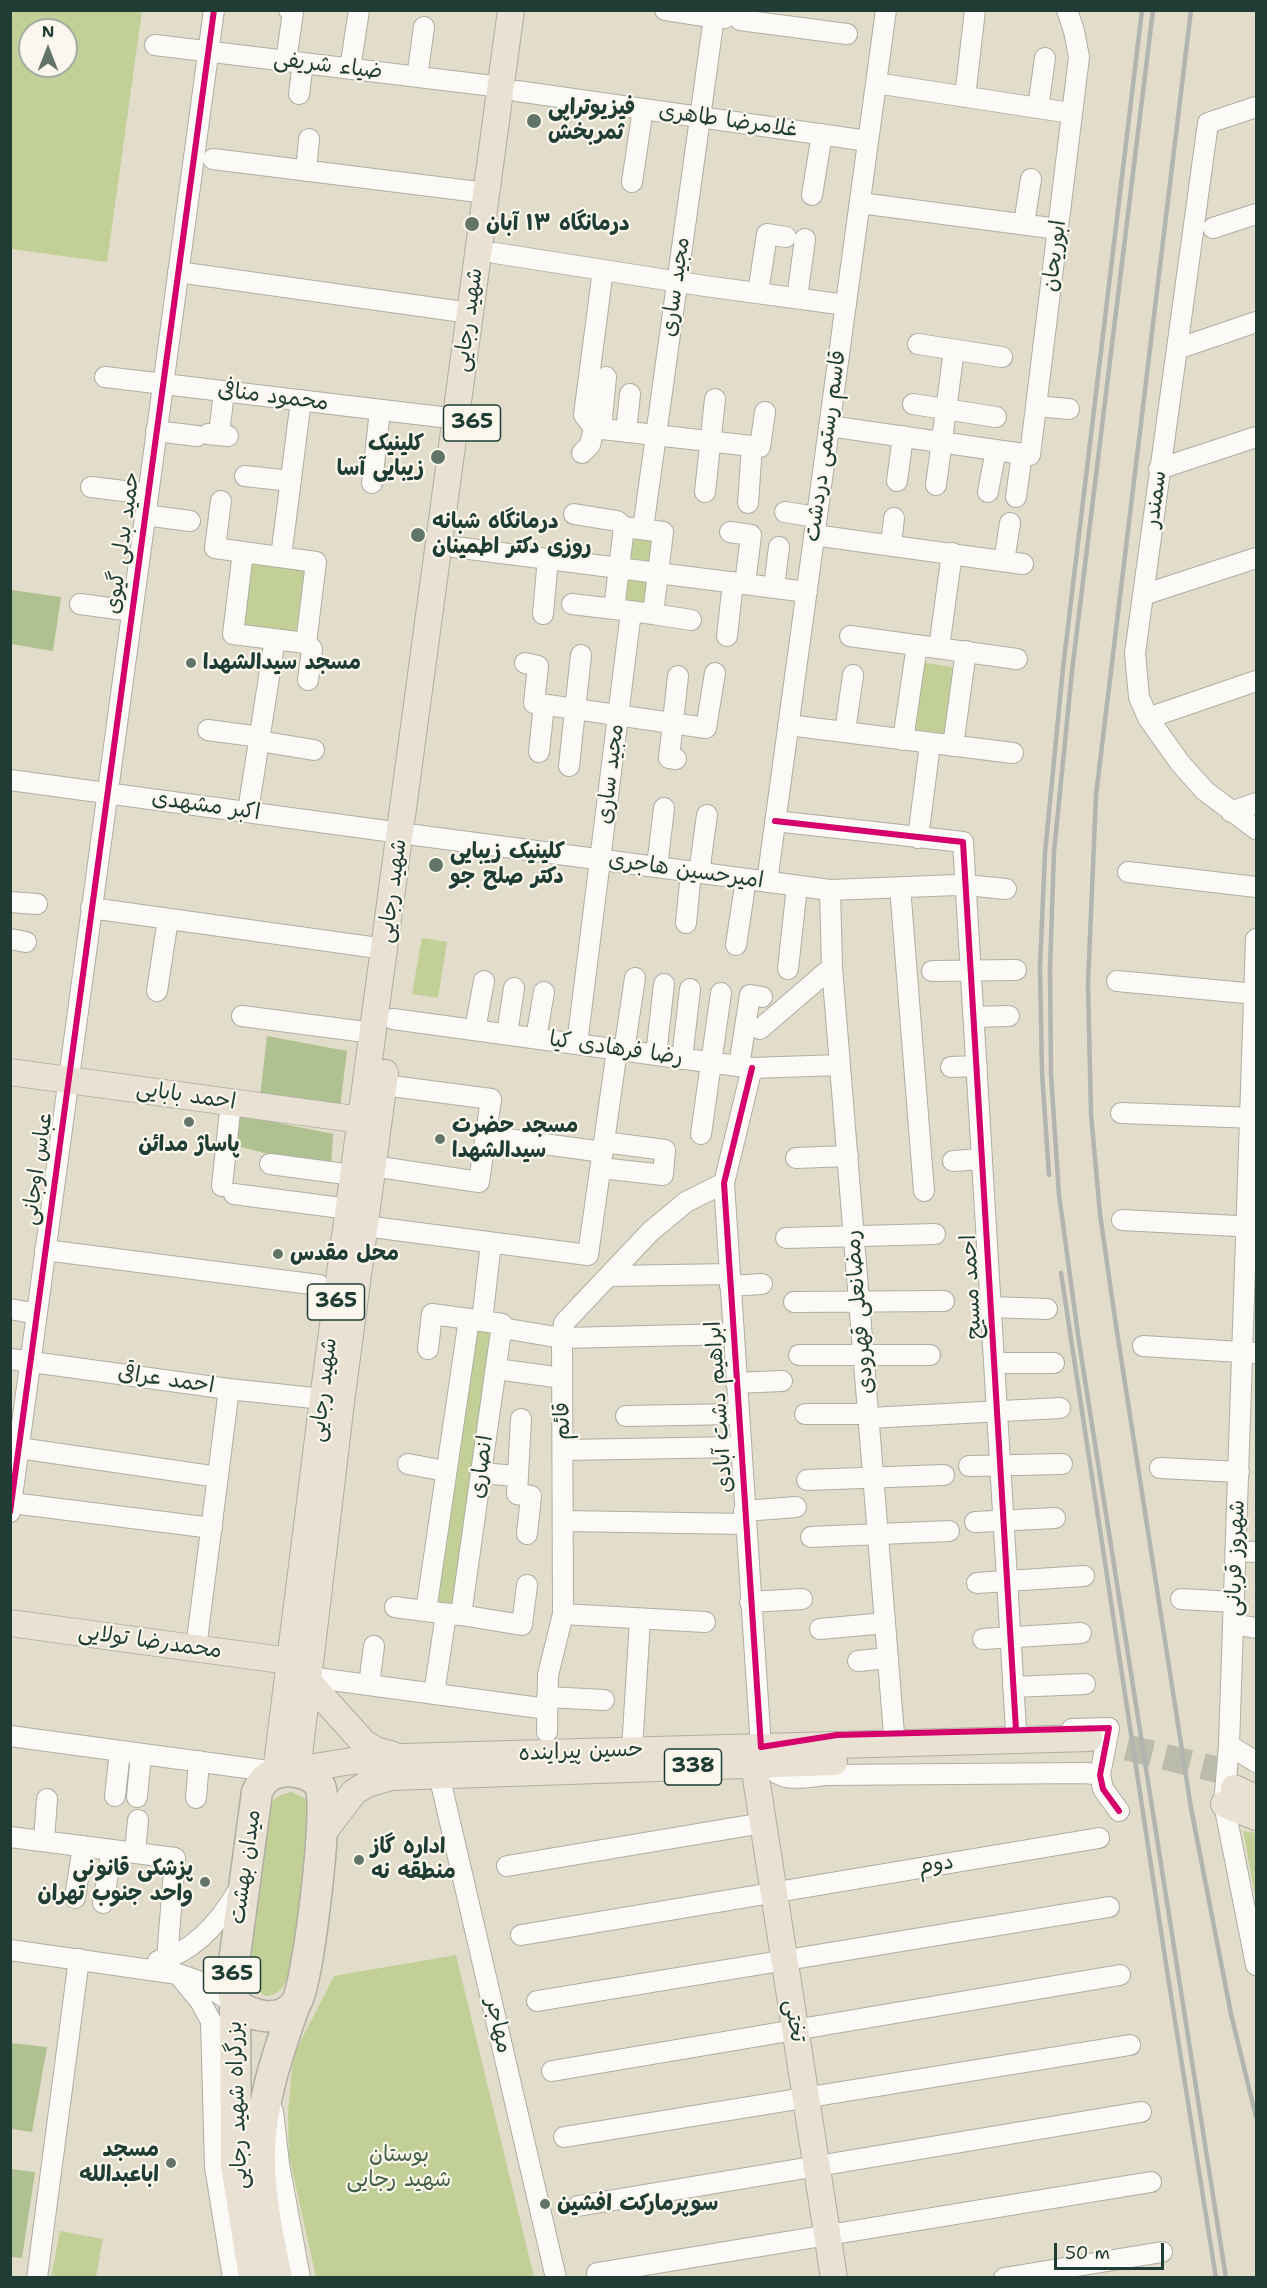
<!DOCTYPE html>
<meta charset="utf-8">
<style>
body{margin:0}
#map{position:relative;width:1267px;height:2288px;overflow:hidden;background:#e2dcca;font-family:"Shantell Sans",sans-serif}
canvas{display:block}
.frame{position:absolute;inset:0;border:12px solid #1f3d34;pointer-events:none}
.north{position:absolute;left:18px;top:18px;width:60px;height:60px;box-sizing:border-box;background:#fbf7ec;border:2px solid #a3ada2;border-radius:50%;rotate:0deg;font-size:16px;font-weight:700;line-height:24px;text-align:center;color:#1f3d34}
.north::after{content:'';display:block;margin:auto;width:21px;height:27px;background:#637568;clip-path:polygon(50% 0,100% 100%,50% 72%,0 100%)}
.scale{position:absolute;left:1054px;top:2243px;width:110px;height:27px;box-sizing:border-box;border:3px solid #1f3d34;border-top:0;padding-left:8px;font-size:18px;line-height:21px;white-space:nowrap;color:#1f3d34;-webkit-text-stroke:4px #fbf7ec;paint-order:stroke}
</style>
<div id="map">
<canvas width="1267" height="2288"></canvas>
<div class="frame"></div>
<div class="north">N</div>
<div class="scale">50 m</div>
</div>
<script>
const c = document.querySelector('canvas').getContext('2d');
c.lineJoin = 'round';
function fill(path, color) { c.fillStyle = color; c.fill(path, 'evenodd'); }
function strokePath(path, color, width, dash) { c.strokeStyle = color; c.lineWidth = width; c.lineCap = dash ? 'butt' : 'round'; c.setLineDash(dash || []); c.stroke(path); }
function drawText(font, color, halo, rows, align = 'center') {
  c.font = font + ' "Shantell Sans","Playpen Sans Arabic",sans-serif'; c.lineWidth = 4.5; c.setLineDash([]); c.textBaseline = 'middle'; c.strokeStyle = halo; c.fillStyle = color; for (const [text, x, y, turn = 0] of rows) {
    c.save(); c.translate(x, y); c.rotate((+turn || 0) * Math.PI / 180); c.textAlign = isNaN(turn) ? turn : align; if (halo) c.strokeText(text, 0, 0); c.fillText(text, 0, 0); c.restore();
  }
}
const green = new Path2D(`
 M11 10 142 11 107 262 11 249ZM30 30H66V66H30Z
 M628 538 653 541 647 608 621 604Z
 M245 553 318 563 306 643 233 634Z
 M921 662 958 668 950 734 911 729Z
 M422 938 447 942 438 998 412 994Z
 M473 1329 498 1332 459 1604 433 1601Z
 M292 1792 305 1798C318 1829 297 1929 291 1966 287 1981 283 1995 265 1996L253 1988 248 1966 267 1817C271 1801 274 1795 292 1792Z
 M1243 1831 1256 1833V1901Z
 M456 1955 534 2277H316L289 2156 288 2113 293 2056 334 1976Z
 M60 2231 103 2239 96 2277H51Z`);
const forest = new Path2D(`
 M11 590 61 597 53 651 11 644Z
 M267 1036 347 1051 340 1108 260 1097Z
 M239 1115 333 1134 331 1170 237 1146Z
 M10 2043 47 2047 32 2132 11 2129Z
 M11 2169 35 2172 22 2258 11 2257Z`);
const majorTunnel = new Path2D(`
 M1089 1738 1238 1775`);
const minor = new Path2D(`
 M665 10 696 15
 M697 10 696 15 725 18
 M740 20 847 34
 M155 45 501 87
 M286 61 293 12 289 10
 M350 69 359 10
 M417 77 424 27
 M876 83 1064 112
 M517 91 868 141
 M299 94 303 63
 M965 97 975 10
 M1256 107 1208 123 1135 653 1139 697 1148 718 1180 763 1205 791 1256 829
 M1038 108 1045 58
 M213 159 486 193
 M306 171 309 139
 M632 182 643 109
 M812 195 822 134
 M860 203 1058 229
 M1024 224 1031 179
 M1213 228 1256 214
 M495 253 705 286 846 305
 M178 272 470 313
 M758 293 767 234 786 237
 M797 298 805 239
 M918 344 1002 357
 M1177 349 1256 322
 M105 377 441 417
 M913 404 996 417
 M1036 406 1069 409
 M829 426 1030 455 1079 57 1074 31 1067 10
 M594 428 760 447 765 412
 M594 428 584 415 603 270
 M601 429 606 377
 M156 431 197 436
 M626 432 630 394
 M208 434 228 436 219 435 224 391
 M582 453 590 445 594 428
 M1159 469 1256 437
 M245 476 291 481
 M897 481 903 436
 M372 483 380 410
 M936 485 954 350
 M91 487 148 494
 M705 492 715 399
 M988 492 996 450
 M1016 497 1022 453
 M221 501 215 548 243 552
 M748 503 752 446
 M785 512 817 517
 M574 514 617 521 624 527
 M145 515 190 521
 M624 527 663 532 653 614 614 609Z
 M643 529 714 17
 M730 532 751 535 745 584
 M814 535 1023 564
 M891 545 894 518
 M454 547 807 592
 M243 552 316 562 306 643 233 634Z
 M281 557 301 400
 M1004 561 1010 523
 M774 587 779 547
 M1143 595 1256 558
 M80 604 132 611
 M572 604 614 609
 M543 614 548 558
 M653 614 691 620
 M727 636 733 582
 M850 636 1017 659
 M306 643 312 649 308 680
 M939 648 952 553
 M525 663 538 666 534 703 706 728 715 673
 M1148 718 1256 681
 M788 725 1013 753
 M208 730 260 737
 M845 732 853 675
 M903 740 917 645
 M259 741 314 750
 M953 746 966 651
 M539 752 544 705
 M676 759 669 758 678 676
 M569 766 581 655
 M10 780 401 833
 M248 811 275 639
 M1231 812 1256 803
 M775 821 963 842 1016 1730
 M415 835 830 890 957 885
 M918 838 930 744
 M657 867 664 808
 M1128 872 1256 887
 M699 873 707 815
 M767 882 886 10
 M966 885 1006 889
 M900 887 924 1191
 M830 890 832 967 894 1734
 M10 902 37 904
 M91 908 385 949
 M686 923 691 872
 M10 939 26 942
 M1256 939 1229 1745 1224 1804 1256 1965
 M736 945 746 879
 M788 969 797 886
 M932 971 1016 970
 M1117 981 1256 994
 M157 991 168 919
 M242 1016 373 1033
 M974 1017 1009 1016
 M393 1019 752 1068 840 1065
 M760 1029 832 967
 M475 1030 484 981
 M507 1034 514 988
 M536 1038 544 992
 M577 1044 631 612
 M624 1051 635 978
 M656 1055 664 984
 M682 1059 690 989
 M739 1066 750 995 762 997
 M951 1067 977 1066
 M752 1068 724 1183 761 1747 774 1745
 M1121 1113 1256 1118
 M701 1134 721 993
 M485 1136 603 1152
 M796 1158 848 1156
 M953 1161 982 1159
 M270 1164 353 1175
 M373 1166 479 1182 491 1099 384 1085
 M601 1168 663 1175 665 1150 604 1142
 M222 1186 231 1102
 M234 1194 349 1209
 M1122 1220 1256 1227
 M365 1226 588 1255 617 1050
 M786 1238 935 1234
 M45 1250 319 1285
 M610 1276 730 1274
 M730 1286 762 1284
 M794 1302 944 1301
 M991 1307 1047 1309
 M10 1309 37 1314
 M482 1321 491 1243
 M502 1328 562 1338 733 1334
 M1143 1346 1256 1353
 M428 1349 432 1314 469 1319
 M799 1355H930
 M10 1359 229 1389 323 1399
 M994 1363H1054
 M496 1369 562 1378
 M736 1383 782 1381
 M805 1414H868
 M626 1416 738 1414
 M869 1418 1060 1408
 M521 1419 517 1494 531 1496 527 1534
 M19 1448 218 1477
 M564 1450 740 1447
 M408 1464 446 1471
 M969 1466 1062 1464
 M1160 1468 1239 1472
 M481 1473 516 1476
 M807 1480 944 1475
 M12 1503 212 1528
 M744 1511 796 1507
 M10 1512 214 10
 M564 1521 745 1524
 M975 1522 1055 1518
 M811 1537 949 1531
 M1236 1551 1256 1552
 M977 1583 1084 1576
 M1181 1599 1234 1602
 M750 1602 802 1599
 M395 1607C417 1610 439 1613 461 1615L502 1324 469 1319 426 1611
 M563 1614 705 1622
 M461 1615 522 1625 527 1585
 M1233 1624 1256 1628
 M820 1629 885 1623
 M983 1639 1081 1633
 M196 1648 229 1389
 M858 1661 888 1658
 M309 1677 547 1709
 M369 1685 374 1646
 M1013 1687 1085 1684
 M434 1694 446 1614
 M547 1697 604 1700
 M1072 1729 1109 1728 1100 1775 1103 1789 1119 1811
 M547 1732 548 1675 563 1614 562 1338 564 1323 650 1232 686 1202 724 1183
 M10 1736 276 1772
 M1229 1745 1256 1762
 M632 1750 640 1620
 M768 1765C782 1784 805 1777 826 1775L1086 1773 1100 1775
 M439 1775 556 2278
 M115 1796 120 1751
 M137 1797 141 1754
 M196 1798 199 1761
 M10 1837 175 1858 167 1959
 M44 1841 47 1799
 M135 1853 138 1820
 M507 1866 763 1823
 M75 1898 83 1846
 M103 1903 112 1850
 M521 1935 1099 1838
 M10 1950 178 1974 201 1982 235 2004
 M158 1961C194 1952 221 1920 239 1889
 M178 1974 200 2001 211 2021 215 2167 233 2278
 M537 2001 1109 1907
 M552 2071 1120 1975
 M273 2111 279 2164 300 2278
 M564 2137 1130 2045
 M578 2206 1141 2112
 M597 2273 1151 2182
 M37 2278 79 1959
 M1004 2278 1162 2252`);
const major = new Path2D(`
 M10 1072 376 1122
 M10 1623 289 1661
 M308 1681 364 1743 376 1750 393 1755
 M754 1765 834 2278
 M289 1771 352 1761 402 1757 1089 1738
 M276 1772 323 1399 511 10
 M297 1772 341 1402 385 1073
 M1234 1788 1256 1798
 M1224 1804 1256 1817
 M322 1834 354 1792 367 1784 391 1777 834 1762`);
const highway = new Path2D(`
 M289 1771C300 1772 314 1775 320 1786 330 1803 308 1985 296 2003 281 2024 253 2017 235 2004L232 1977 257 1792C264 1777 272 1772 289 1771Z
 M235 2004 236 2165 254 2278
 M277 2278C269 2241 261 2202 260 2165 258 2110 277 2055 295 2004`);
const rail = new Path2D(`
 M1153 10 1072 671 1054 852 1050 968 1051 1074 1059 1195 1079 1342 1226 2278
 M1191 10 1096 795 1088 984 1091 1114 1100 1214 1115 1319 1191 1808 1231 2014 1256 2117
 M1049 1175 1042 1073 1040 967 1045 853 1063 668 1142 10
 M1061 1273 1166 1964 1216 2278`);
const cycleway = new Path2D(`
 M775 821 963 842 1016 1730
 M752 1068 724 1183 761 1747 837 1735 1109 1728 1100 1775 1103 1789 1119 1811
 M10 1512 214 10`);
const markers = [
 [534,121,8,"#637568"],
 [472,224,8,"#637568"],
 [438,457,8,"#637568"],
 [418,535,8,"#637568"],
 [191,663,6,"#637568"],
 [436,865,8,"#637568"],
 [189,1122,6,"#637568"],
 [440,1139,6,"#637568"],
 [278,1254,6,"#637568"],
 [359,1860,6,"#637568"],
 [205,1882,6,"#637568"],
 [171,2163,6,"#637568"],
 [545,2204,6,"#637568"]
];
const shields = [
 [472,423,57],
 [336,1302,57],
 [693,1767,57],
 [232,1975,57]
];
const shieldNames = [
 ["365",472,423],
 ["365",336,1302],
 ["338",693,1767],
 ["365",232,1975]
];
const streetNames = [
 ["ضیاء شریفی",328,66,7],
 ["غلامرضا طاهری",728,121,8],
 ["ابوریحان",1055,256,-83],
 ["مجید ساری",676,287,-82],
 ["شهید رجایی",469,320,-82],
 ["محمود منافی",273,397,7],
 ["قاسم رستمی دردشت",826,446,-82],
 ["سمندر",1156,499,-82],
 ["حمید بدلی گیوی",123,543,-82],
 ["مجید ساری",611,774,-83],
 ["اکبر مشهدی",206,806,8],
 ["امیرحسین هاجری",686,871,8],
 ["شهید رجایی",393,891,-82],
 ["رضا فرهادی کیا",616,1049,8],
 ["احمد بابایی",186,1096,8],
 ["عباس اوجانی",38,1169,-82],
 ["احمد مسیح",972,1287,-93],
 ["رمضانعلی قهرودی",860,1312,-95],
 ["احمد عراقی",166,1380,8],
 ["شهید رجایی",324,1390,-83],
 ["ابراهیم دشت آبادی",720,1407,-94],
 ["قائم",563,1421,-91],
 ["انصاری",482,1467,-82],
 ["شهروز قربانی",1236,1558,-88],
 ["محمدرضا تولایی",150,1642,8],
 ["حسین پیراینده",581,1752,-2],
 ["دوم",936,1865,-10],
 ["میدان بهشت",246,1867,-82],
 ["تختی",794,2021,81],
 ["مهاجر",498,2026,77],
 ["بزرگراه شهید رجایی",238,2105,-92]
];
const poiNames = [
 ["فیزیوتراپی",548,108],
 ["ثمربخش",548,133],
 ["درمانگاه ۱۳ آبان",486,224],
 ["کلینیک",424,444,"right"],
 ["زیبایی آسا",424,469,"right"],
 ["درمانگاه شبانه",432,522],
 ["روزی دکتر اطمینان",432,547],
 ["مسجد سیدالشهدا",203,663],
 ["کلینیک زیبایی",450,852],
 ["دکتر صلح جو",450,877],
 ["مسجد حضرت",452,1126],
 ["سیدالشهدا",452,1151],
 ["پاساژ مدائن",189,1145,"center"],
 ["محل مقدس",290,1254],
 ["اداره گاز",371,1847],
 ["منطقه نه",371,1872],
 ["پزشکی قانونی",193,1869,"right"],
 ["واحد جنوب تهران",193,1894,"right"],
 ["مسجد",159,2150,"right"],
 ["اباعبدالله",159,2175,"right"],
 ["سوپرمارکت افشین",557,2204]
];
const parkNames = [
 ["بوستان",399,2155],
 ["شهید رجایی",399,2180]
];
fill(green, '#c2d097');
fill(forest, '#afc190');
strokePath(majorTunnel, '#bbbcac', 26, [26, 13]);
strokePath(minor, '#afaea2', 22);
strokePath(major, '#afaea2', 28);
strokePath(highway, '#afaea2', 33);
strokePath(minor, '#fbfaf7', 20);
strokePath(major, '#e8e1d4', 26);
strokePath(highway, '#e8e1d4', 30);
strokePath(rail, '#b2b4b0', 4.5);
strokePath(cycleway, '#d6006c', 6);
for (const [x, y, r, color] of markers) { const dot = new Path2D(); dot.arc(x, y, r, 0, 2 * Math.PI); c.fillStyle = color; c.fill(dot); strokePath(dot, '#fbf7ec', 2); }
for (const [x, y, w] of shields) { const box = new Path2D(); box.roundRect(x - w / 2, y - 18, w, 36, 4.5); c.fillStyle = '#fbf7ec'; c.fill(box); strokePath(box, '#1f3d34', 1.5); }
drawText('bold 21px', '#1f3d34', null, shieldNames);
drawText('22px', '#1f3d34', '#fbf7ec', streetNames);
drawText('bold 22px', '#1f3d34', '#fbf7ec', poiNames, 'left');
drawText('22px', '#415f42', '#fbf7ec', parkNames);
</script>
